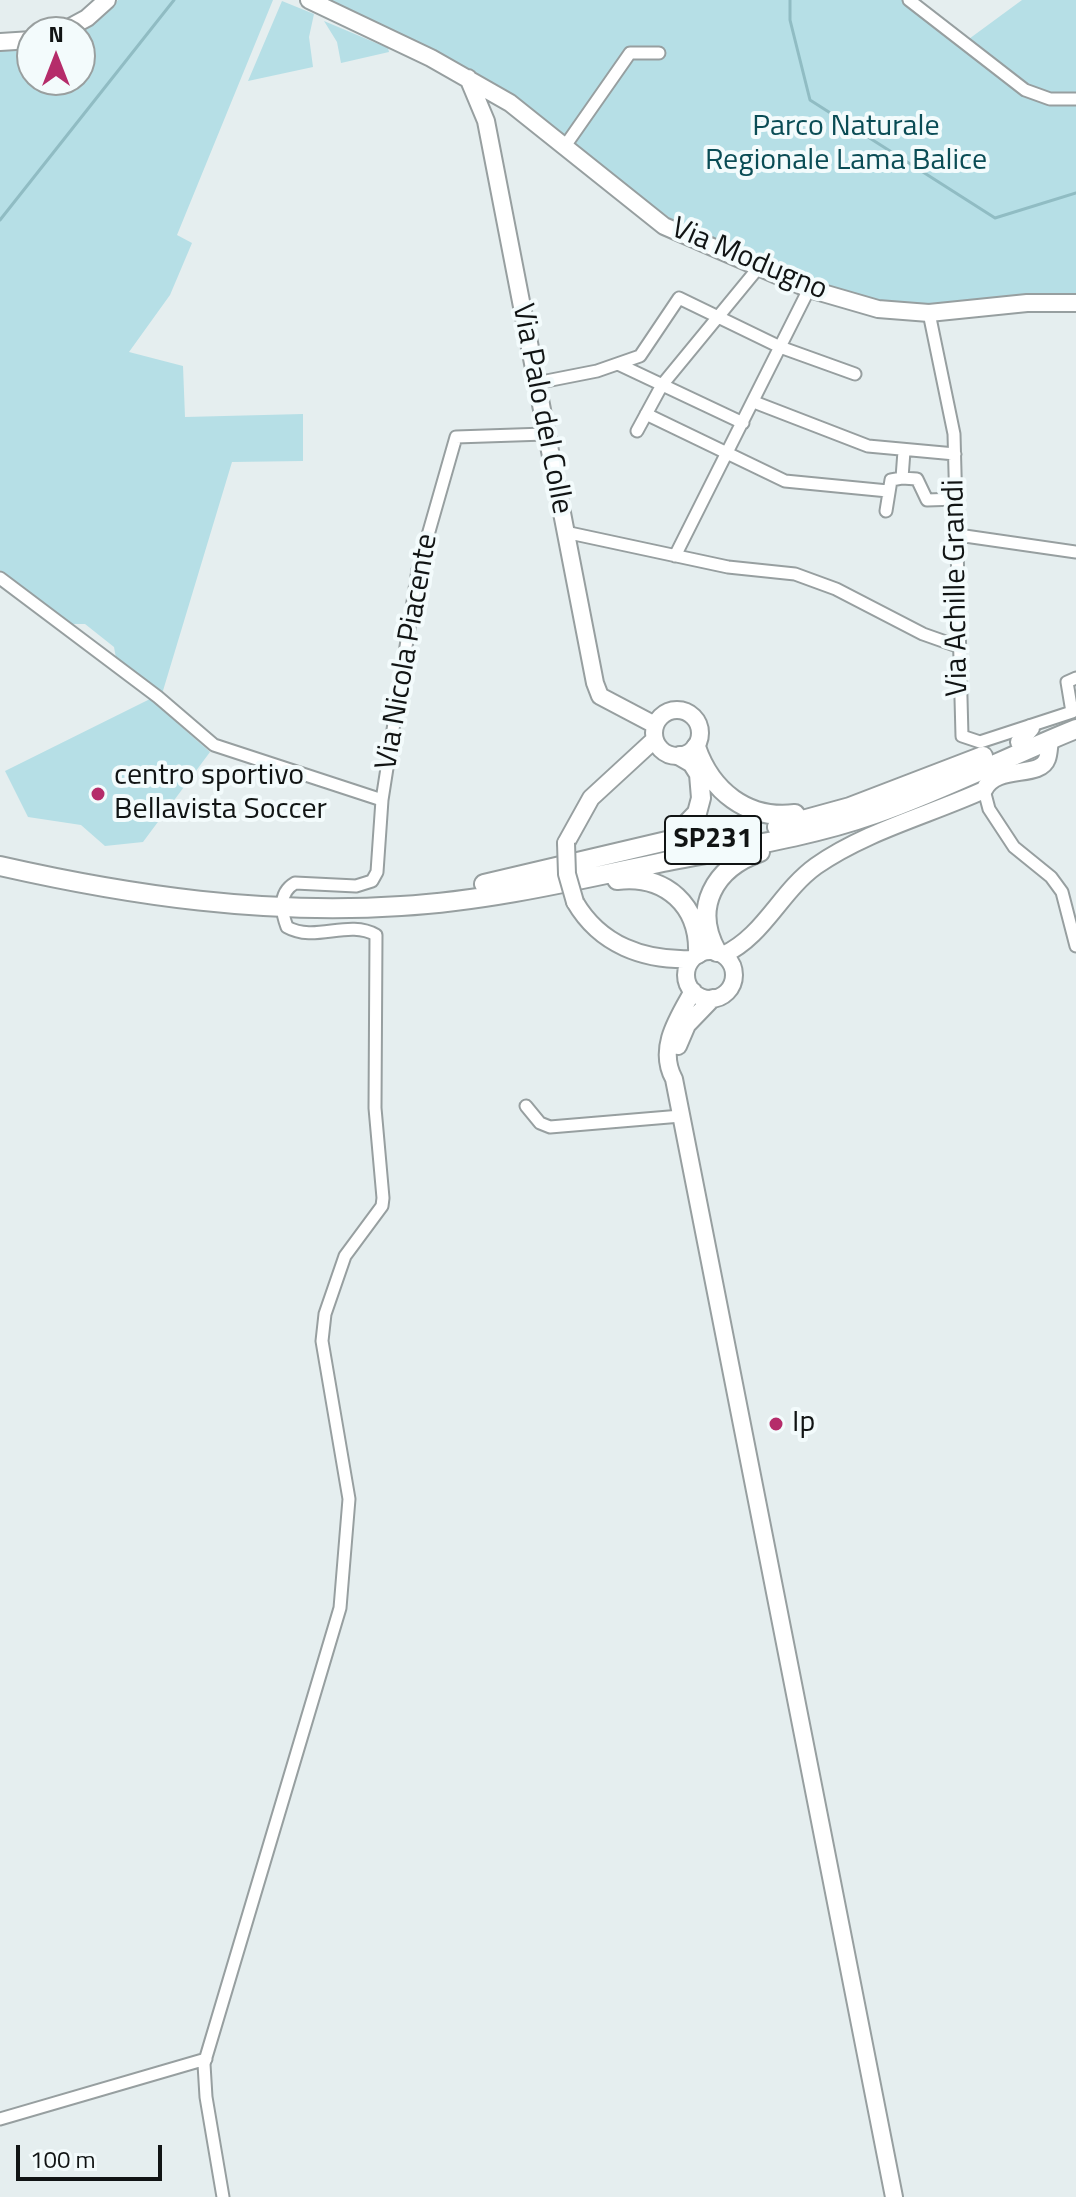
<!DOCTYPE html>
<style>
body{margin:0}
#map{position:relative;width:1076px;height:2197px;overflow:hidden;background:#e5eeef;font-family:"Titillium Web",sans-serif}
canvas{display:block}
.north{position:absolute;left:16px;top:16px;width:80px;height:80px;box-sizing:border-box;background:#f3fbfc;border:2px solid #999f9f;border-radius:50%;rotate:0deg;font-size:22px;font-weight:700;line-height:32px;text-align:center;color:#111414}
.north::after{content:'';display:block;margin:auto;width:28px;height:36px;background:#b52c6a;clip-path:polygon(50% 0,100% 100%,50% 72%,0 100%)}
.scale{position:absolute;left:16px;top:2145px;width:146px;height:36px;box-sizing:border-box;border:4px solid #111414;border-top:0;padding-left:10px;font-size:24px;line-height:28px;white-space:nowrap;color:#111414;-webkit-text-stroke:6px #f3fbfc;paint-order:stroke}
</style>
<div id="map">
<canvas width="1076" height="2197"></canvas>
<div class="north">N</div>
<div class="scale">100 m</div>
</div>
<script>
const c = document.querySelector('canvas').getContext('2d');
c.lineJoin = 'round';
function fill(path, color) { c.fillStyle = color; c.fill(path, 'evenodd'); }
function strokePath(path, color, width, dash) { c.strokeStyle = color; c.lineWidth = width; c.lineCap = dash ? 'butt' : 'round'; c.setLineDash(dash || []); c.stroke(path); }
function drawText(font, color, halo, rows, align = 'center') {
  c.font = font + ' "Titillium Web",sans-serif'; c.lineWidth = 8; c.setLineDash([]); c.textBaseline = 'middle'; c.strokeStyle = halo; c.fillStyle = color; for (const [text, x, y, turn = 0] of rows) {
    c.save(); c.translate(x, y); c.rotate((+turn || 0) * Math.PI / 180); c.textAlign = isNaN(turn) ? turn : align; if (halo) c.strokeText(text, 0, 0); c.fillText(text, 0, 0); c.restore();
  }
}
const green = new Path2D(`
 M118 0H273L177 235 192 243 170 295 129 352 183 366 185 417 303 414V461L232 462 162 694 116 658 114 647 85 624H71L0 570V44L32 45V80H80L78 32 104 16Z
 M316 0H904L958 47 1022 0H1076V301L942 305 838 299 699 239 489 86Z
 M282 1 314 14 309 37 313 67 248 81Z
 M324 21 388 48 389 52 341 63 337 42Z
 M150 699 210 752 143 842 105 846 81 825 28 817 5 771Z`);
const stream = new Path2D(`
 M790 0V20L810 100 995 218 1076 193
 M0 220 174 0`);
const street = new Path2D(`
 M909 0 1025 90 1050 99H1076
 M565 146 630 53H659
 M929 313 954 434 962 736 980 742 1072 712 1067 682 1076 678
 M618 364 743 423
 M536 383 597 371 640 356 679 298 780 347 855 374
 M754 402 868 446 955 454
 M646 414 785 481 888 491
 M637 431 662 385 759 267
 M902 478 917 479 927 500 957 499
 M886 511 891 480 902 478 904 451
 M565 532 728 567 795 574 836 589 923 634 957 646
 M958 535 1076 552
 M675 556 809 289
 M0 578 158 697 214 745 382 800 418 570 456 437 545 434
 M984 790 989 809 1014 847 1051 877 1062 892 1076 946
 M526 1106 540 1123 550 1127 681 1116
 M0 2119 206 2059
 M223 2197 206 2097 204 2064 340 1608 349 1499 322 1341 325 1314 345 1256 382 1206 383 1198 375 1108 376 935C348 919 315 943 287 927 281 911 278 893 295 883L356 886 372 881 377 872 382 800`);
const secondary = new Path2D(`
 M309 0 431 58 510 103 664 226 809 289 878 309 929 313 1027 303H1076
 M61 32 87 18 107 0
 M0 42 32 40
 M468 78 486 121 595 683 600 696 655 725
 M654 733a23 23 0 1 1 46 0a23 23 0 1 1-46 0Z
 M1019 742 1031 728
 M566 843 591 798 654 740
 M575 902C600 945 644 961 692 959
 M686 975a24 24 0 1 1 48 0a24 24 0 1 1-48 0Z
 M723 955C764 936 780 892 816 866 866 831 929 815 984 790 996 764 1040 779 1047 759 1049 754 1049 746 1050 740
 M693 991C678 1018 657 1048 674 1079L894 2197
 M678 1046 687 1025 713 998`);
const primary = new Path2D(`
 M696 747C711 791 747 820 795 814
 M777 827 850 807 983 756
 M0 866C132 896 266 915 401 906 489 901 577 880 663 862 734 848 807 838 875 814 944 790 1009 756 1076 729
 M617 880C666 874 700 906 698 954
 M484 884 671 840 697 813 701 798 699 774 692 763 680 756
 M717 952C692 908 714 868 760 852`);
const secondaryBridge = new Path2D(`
 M566 843 567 874 575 902`);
const markers = [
 [98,794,8,"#b52c6a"],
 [776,1424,8,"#b52c6a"]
];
const shields = [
 [713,840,96]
];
const shieldNames = [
 ["SP231",713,840]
];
const parkNames = [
 ["Parco Naturale",846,128],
 ["Regionale Lama Balice",846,162]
];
const streetNames = [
 ["Via Modugno",749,260,23],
 ["Via Palo del Colle",541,409,79],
 ["Via Achille Grandi",957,588,-91],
 ["Via Nicola Piacente",408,652,-80]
];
const poiNames = [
 ["centro sportivo",114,777],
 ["Bellavista Soccer",114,811],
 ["Ip",792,1424]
];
fill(green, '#b6dfe6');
strokePath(stream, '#90bcc3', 3);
strokePath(street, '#979fa0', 15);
strokePath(secondary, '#979fa0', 20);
strokePath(primary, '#979fa0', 22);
strokePath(street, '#fff', 11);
strokePath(secondary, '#fff', 16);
strokePath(primary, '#fff', 18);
strokePath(secondaryBridge, '#979fa0', 20, []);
strokePath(secondaryBridge, '#fff', 16);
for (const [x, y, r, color] of markers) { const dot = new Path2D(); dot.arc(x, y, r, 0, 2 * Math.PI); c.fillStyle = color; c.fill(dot); strokePath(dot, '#f3fbfc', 3); }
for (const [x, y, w] of shields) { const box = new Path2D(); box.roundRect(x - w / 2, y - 24, w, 48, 6); c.fillStyle = '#f3fbfc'; c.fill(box); strokePath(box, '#111414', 2); }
drawText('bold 28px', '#111414', null, shieldNames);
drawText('30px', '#0a4c55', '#f3fbfc', parkNames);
drawText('30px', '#111414', '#f3fbfc', streetNames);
drawText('30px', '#111414', '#f3fbfc', poiNames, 'left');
</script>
